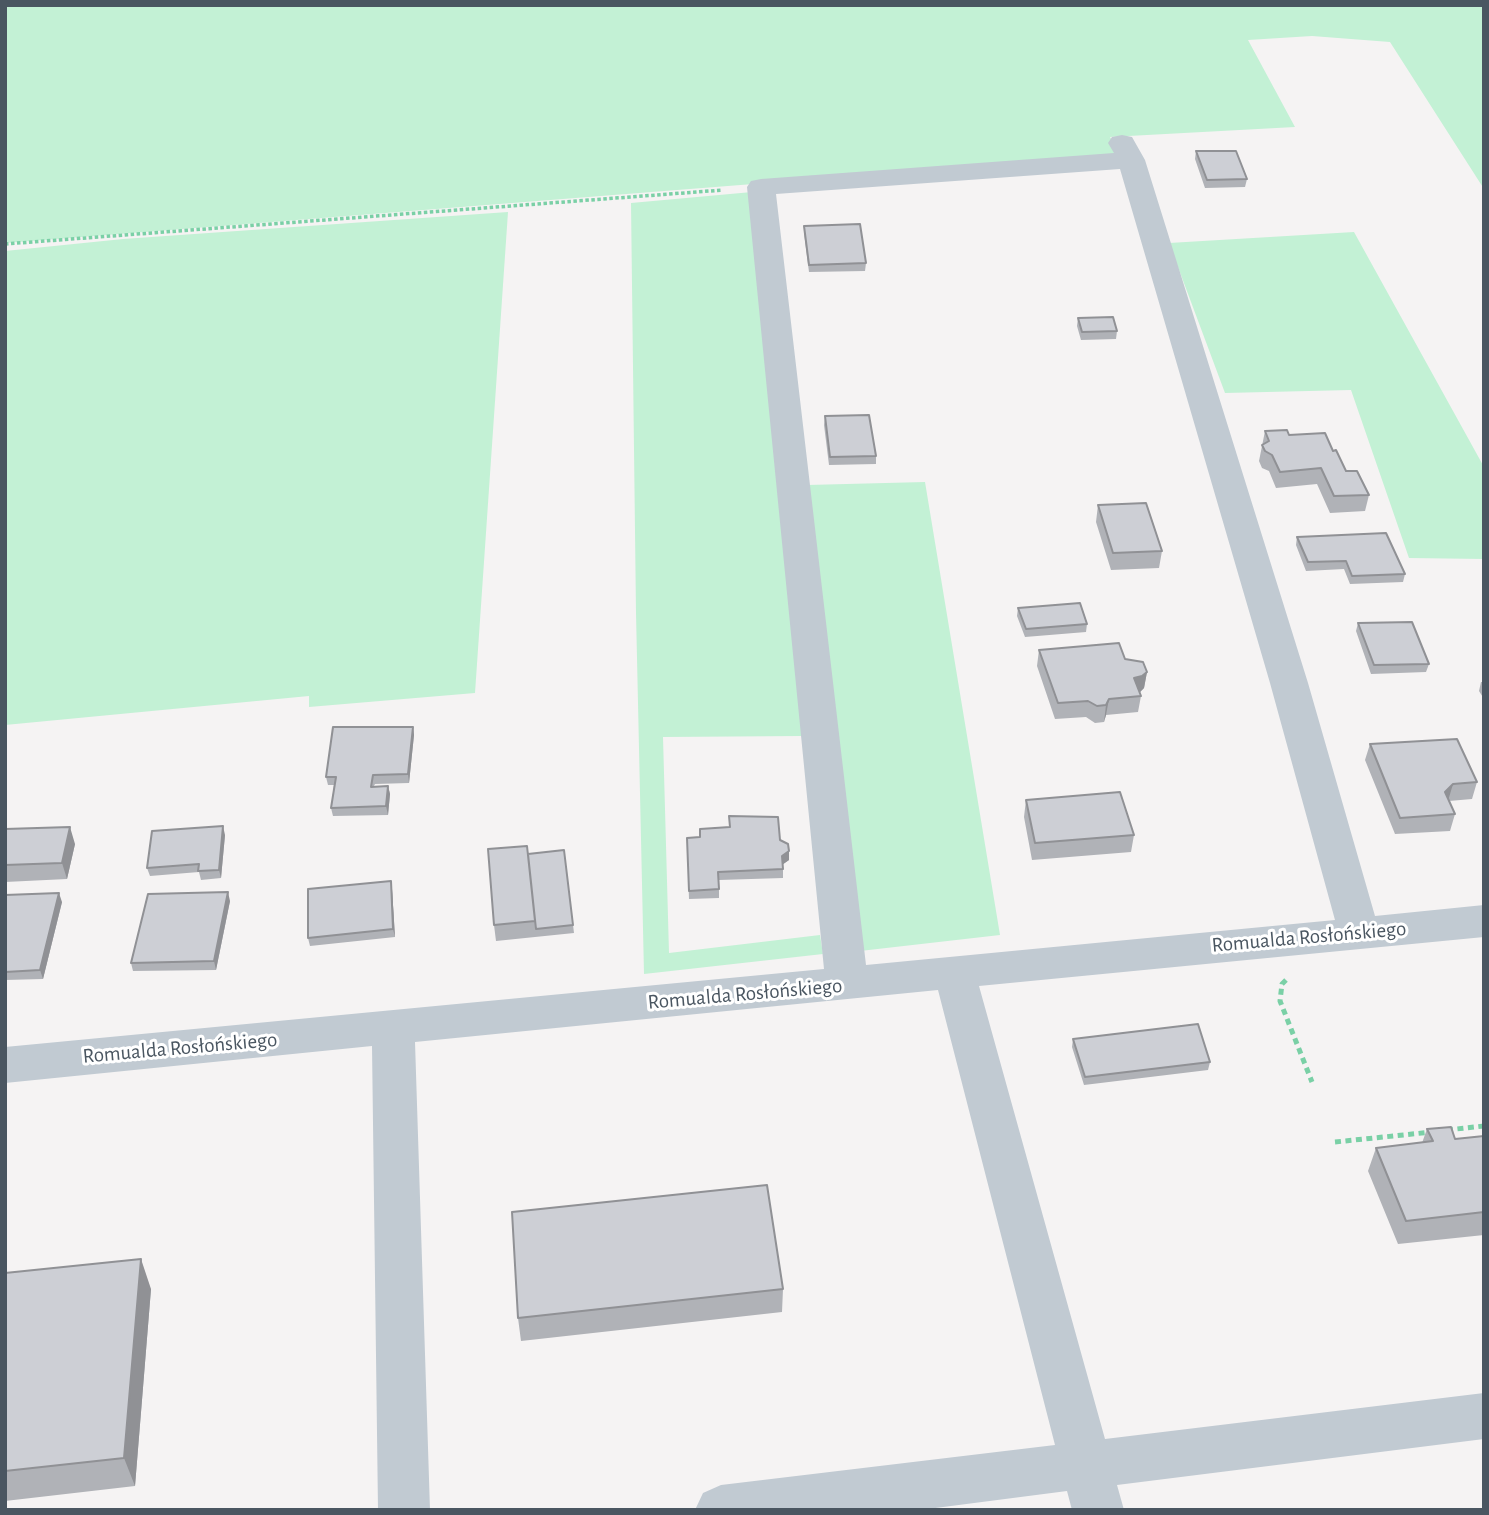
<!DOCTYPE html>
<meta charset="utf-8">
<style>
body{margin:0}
#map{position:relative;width:1489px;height:1515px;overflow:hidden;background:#f5f3f3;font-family:"Alegreya Sans",sans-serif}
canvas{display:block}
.frame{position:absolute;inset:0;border:7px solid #4a5661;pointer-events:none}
</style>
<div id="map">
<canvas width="1489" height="1515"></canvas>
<div class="frame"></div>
</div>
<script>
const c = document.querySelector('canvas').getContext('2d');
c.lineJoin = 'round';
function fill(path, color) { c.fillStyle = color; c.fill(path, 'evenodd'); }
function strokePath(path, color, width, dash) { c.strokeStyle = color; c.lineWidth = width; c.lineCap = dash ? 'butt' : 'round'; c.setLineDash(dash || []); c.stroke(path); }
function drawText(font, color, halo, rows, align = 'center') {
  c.font = font + ' "Alegreya Sans",sans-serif'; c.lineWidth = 6; c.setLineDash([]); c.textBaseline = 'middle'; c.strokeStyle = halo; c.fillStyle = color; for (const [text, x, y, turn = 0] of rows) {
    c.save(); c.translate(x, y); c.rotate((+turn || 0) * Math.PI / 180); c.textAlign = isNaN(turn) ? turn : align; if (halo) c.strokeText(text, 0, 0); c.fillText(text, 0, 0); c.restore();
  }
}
const green = new Path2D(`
 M5 5H1484V189L1390 42 1312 36 1248 40 1295 127 1110 137 1121 155 5 243Z
 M752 192 802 736 663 737 669 953 820 935 823 954 644 974 636 613 631 203Z
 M508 212 475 693 309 707V696L5 725V251L123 239Z
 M1354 232 1484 467V559L1409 558 1351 390 1225 393 1169 243Z
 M925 482 1000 935 860 951 807 485Z`);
const pathFar1 = new Path2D(`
 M5 244 723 190`);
const path = new Path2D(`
 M1286 980 1282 984 1280 1001 1312 1082
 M1447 1130 1484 1126
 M1335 1142 1432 1132`);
const minor = new Path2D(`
 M1122 135 1132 137 1145 160 1308 683 1375 916 1484 905V937L979 986 1105 1439 1484 1393V1439L1117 1485 1124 1510H1072L1067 1491 920 1510H695L703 1493 721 1485 1055 1445 938 990 415 1042 430 1510H378L372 1046 5 1083V1047L824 969 747 187 751 181 761 179 1114 153 1108 143 1112 137ZM1120 169 1270 683 1335 920 866 965 776 194Z`);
const wall = new Path2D(`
 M1196 151 1247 179 1245 187 1205 188 1195 159Z
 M804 226 866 263 865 271 809 272 804 233Z
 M1078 318 1117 331 1116 339 1081 340 1077 326Z
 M825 416 876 456V464L829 465 824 425Z
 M1265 431 1289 435 1333 451 1346 471 1369 495 1365 511 1330 513 1317 484 1276 488 1269 471 1262 468 1259 461Z
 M1098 505 1162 551 1159 568 1111 570 1096 522Z
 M1297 537 1405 574 1403 582 1350 584 1344 569 1306 571 1296 545Z
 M1018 608 1087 624 1086 632 1025 637 1017 616Z
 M1358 623 1429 664 1426 672 1371 674 1356 631Z
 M1039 650 1125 659 1147 672 1144 688 1140 692 1141 696 1138 712 1106 715 1104 722 1095 723 1086 717 1055 719 1037 666Z
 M1481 682H1484V699L1479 691Z
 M413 727 414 735 409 783 375 784 374 786H388L390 794 388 815 333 816 331 808 334 785H328L326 777Z
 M1370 744 1477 782 1472 799 1449 801 1455 814 1450 831 1395 834 1365 760Z
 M1026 800 1134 835 1131 852 1032 860 1024 817Z
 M729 816 780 840 789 860 783 864V878L719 880V898L689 899 687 838 700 837 729 828Z
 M5 829 75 844 67 879 5 882Z
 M225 835 221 878 201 880 199 872 150 876 147 868Z
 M564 850 574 933 496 941 494 925 528 854Z
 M392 889 395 937 310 946 308 938Z
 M5 895 62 902 43 979 5 980Z
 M230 901 216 970 133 971 131 963Z
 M1073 1039 1210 1062 1208 1070 1084 1085 1072 1047Z
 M1427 1129 1455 1139 1484 1136V1235L1398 1244 1368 1171 1376 1148 1422 1143Z
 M5 1273 151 1289 135 1486 5 1501Z
 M783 1289 782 1312 521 1341 518 1318Z`);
const shadedWall = new Path2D(`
 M1147 672 1144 688 1139 693 1134 678Z
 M1109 699 1106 715 1104 722 1106 705Z
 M413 727 414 735 409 783 408 774Z
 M1453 784 1448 801 1445 792Z
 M388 786 390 794 388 815 386 806Z
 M223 826 225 835 221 878 219 870Z
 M70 827 75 844 67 879 62 863Z
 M789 851V860L782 865V856Z
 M391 881 392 889 395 937 393 929Z
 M228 892 230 901 216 970 214 961Z
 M59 893 62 902 43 979 40 970Z
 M141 1259 151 1289 135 1486 124 1458Z`);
const building = new Path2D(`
 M1196 151H1236L1247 179 1207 180Z
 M860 224 866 263 809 265 804 226Z
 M1113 317 1117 331 1082 332 1078 318Z
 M869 415 876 456 830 457 825 416Z
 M1287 430 1289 435 1325 433 1333 451 1336 450 1346 471H1357L1369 495 1334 496 1321 468 1280 472 1272 455 1265 451 1262 445 1269 441 1265 431Z
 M1146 503 1162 551 1113 553 1098 505Z
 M1386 533 1405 574 1352 576 1346 561 1308 562 1297 537Z
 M1080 603 1087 624 1026 629 1018 608Z
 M1412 622 1429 664 1374 665 1358 623Z
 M1119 643 1125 659 1143 662 1147 672 1142 676 1134 678 1141 696 1109 699 1106 705 1097 706 1088 701 1058 703 1039 650Z
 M333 727H413L408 774 373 775 371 787 388 786 386 806 331 808 336 777H326Z
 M1457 739 1477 782 1453 784 1445 792 1455 814 1400 818 1370 744Z
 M1120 792 1134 835 1035 843 1026 800Z
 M729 816 778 817 780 840 788 844 789 851 782 856 783 869 718 872 719 889 689 891 687 838 700 837V829L730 827Z
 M223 826 219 870 198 871 199 864 147 868 152 831Z
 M70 827 62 863 5 865V829Z
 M527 846 535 921 494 925 488 849Z
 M564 850 573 925 536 929 528 854Z
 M391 881 393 929 308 938V889Z
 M228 892 214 961 131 963 148 894Z
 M59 893 40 970 5 972V895Z
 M1198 1024 1210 1062 1085 1077 1073 1039Z
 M1451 1127 1455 1139 1484 1136V1212L1406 1221 1376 1148 1433 1141 1427 1129Z
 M767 1185 783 1289 518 1318 512 1212Z
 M141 1259 124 1458 5 1471V1273Z`);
const streetNames = [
 ["Romualda Rosłońskiego",1309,937,-5],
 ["Romualda Rosłońskiego",745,994,-5],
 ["Romualda Rosłońskiego",180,1048,-5]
];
fill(green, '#c3f1d5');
strokePath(pathFar1, '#7ad0a6', 3.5, [3.5, 2.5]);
strokePath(path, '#7ad0a6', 5, [6, 4.5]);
fill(minor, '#c1cad2');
fill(wall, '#b0b2b7');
fill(shadedWall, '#909195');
fill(building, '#cdcfd5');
strokePath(building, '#909195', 2);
drawText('21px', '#4a5661', '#fff', streetNames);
</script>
